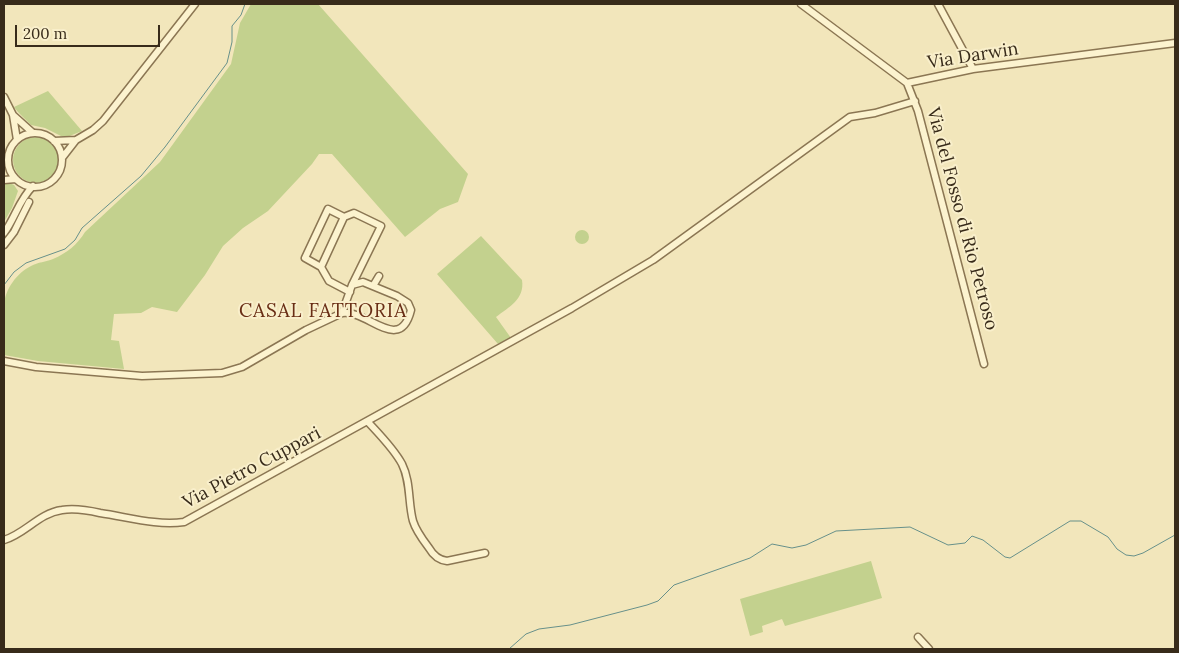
<!DOCTYPE html>
<style>
body{margin:0}
#map{position:relative;width:1179px;height:653px;overflow:hidden;background:#f2e6bb;font-family:Lora,serif}
canvas{display:block}
.frame{position:absolute;inset:0;border:5px solid #382b1a;pointer-events:none}
.scale{position:absolute;left:15px;top:25px;width:145px;height:22px;box-sizing:border-box;border:2px solid #382b1a;border-top:0;padding-left:6px;font-size:15px;line-height:18px;white-space:nowrap;color:#382b1a;-webkit-text-stroke:4px #f9efcb;paint-order:stroke}
</style>
<div id="map">
<canvas width="1179" height="653"></canvas>
<div class="frame"></div>
<div class="scale">200 m</div>
</div>
<script>
const c = document.querySelector('canvas').getContext('2d');
c.lineJoin = 'round';
function fill(path, color) { c.fillStyle = color; c.fill(path, 'evenodd'); }
function strokePath(path, color, width, dash) { c.strokeStyle = color; c.lineWidth = width; c.lineCap = dash ? 'butt' : 'round'; c.setLineDash(dash || []); c.stroke(path); }
function drawText(font, color, halo, rows, align = 'center') {
  c.font = font + ' Lora,serif'; c.lineWidth = 4; c.setLineDash([]); c.textBaseline = 'middle'; c.strokeStyle = halo; c.fillStyle = color; for (const [text, x, y, turn = 0] of rows) {
    c.save(); c.translate(x, y); c.rotate((+turn || 0) * Math.PI / 180); c.textAlign = isNaN(turn) ? turn : align; if (halo) c.strokeText(text, 0, 0); c.fillText(text, 0, 0); c.restore();
  }
}
const green = new Path2D(`
 M251 4H318L468 174 458 202 440 209 405 237 332 154H319L312 164 268 211 243 228 223 246 205 275 177 312 152 307 141 313 114 314 111 340 119 341 124 369 38 361 4 355C4 338 2 321 4 305 5 289 17 273 31 266 38 262 46 262 53 259 67 253 77 245 85 232L160 162 231 64 240 23Z
 M48 91 82 131 67 137 61 136 45 128 31 125 18 112 14 107Z
 M13 160a23 23 0 1 1 46 0a23 23 0 1 1-46 0Z
 M7 182 14 185 18 191 12 208 4 222V183Z
 M575 237a7 7 0 1 1 14 0a7 7 0 1 1-14 0Z
 M481 236 522 280C525 299 509 307 496 317L511 338 498 344 437 274Z
 M871 561 882 598 785 626 782 619 762 626 763 632 750 636 740 599Z`);
const stream = new Path2D(`
 M4 285 14 272 26 263 65 249 75 240 82 228 141 176 165 147 227 63 232 42V26L241 15 245 4
 M509 649 526 634 539 629 570 625 647 605 658 601 674 585 750 558 772 544 792 548 806 545 836 531 910 527 948 545 965 543 972 536 983 540 1005 557 1010 558 1070 521H1081L1108 537 1117 549 1126 555 1134 556 1143 553 1175 535`);
const minor = new Path2D(`
 M801 4 907 83 918 111 984 364
 M938 4 973 69
 M907 83 973 69 1175 43
 M4 97 13 115 17 140
 M13 115 33 133
 M8 160a27 27 0 1 1 54 0a27 27 0 1 1-54 0Z
 M54 141 76 140
 M62 158 76 140 93 130 103 121 195 4
 M4 180 16 179
 M4 233C15 218 19 200 33 186
 M4 245 14 232 29 202
 M321 267 344 217
 M373 286 379 276
 M342 313 352 285 381 226 354 213 344 217 328 209 305 258 321 267 329 281 350 292
 M4 361 36 367 142 376 222 373 242 367 306 330 342 313C367 309 400 355 411 310L408 303 397 296 363 282 352 285
 M368 422C380 435 394 449 402 464 411 482 408 503 413 521 416 531 423 540 429 548 433 555 438 560 447 561L485 553
 M4 540C25 534 39 513 62 510 75 508 87 510 100 513 128 517 157 526 184 522L572 308 653 260 850 117 875 113 915 101
 M918 637 929 649`);
const streetNames = [
 ["Via Darwin",973,56,-9],
 ["Via del Fosso di Rio Petroso",962,219,75],
 ["Via Pietro Cuppari",252,468,-28]
];
const neighbourhoodNames = [
 ["CASAL FATTORIA",323,312]
];
fill(green, '#c3d18e');
strokePath(stream, '#67908a', 1);
strokePath(minor, '#8b7653', 9);
strokePath(minor, '#fcf3cf', 6);
drawText('18px', '#382b1a', '#f9efcb', streetNames);
c.letterSpacing = '1px';
drawText('19px', '#692e15', '#f9efcb', neighbourhoodNames);
c.letterSpacing = '0px';
</script>
